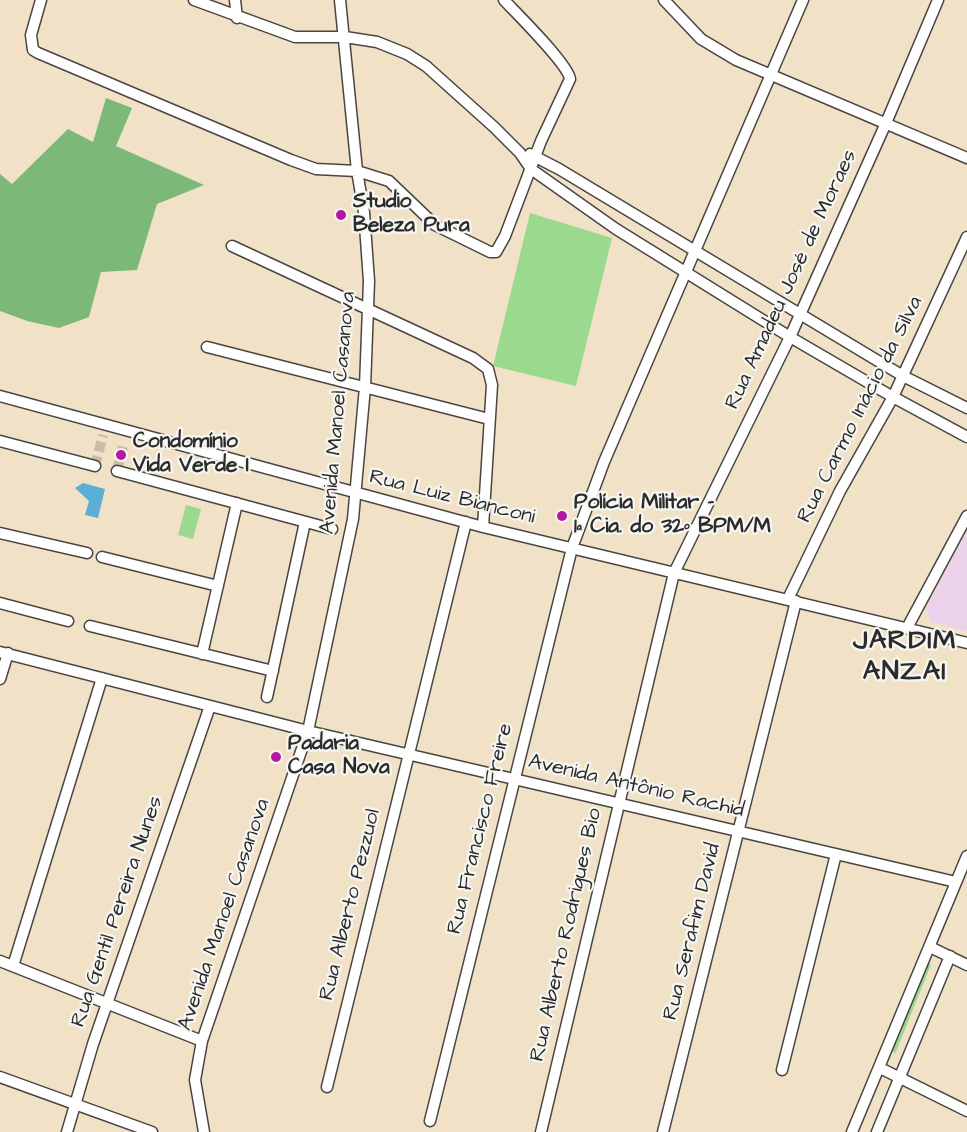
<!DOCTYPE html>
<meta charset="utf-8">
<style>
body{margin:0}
canvas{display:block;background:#f1e1c7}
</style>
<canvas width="967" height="1132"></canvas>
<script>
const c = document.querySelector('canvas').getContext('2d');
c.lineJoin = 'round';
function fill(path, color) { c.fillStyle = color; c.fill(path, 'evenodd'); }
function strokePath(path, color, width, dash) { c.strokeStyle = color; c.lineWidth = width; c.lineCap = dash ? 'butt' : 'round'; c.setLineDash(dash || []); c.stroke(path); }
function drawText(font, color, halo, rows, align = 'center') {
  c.font = font + ' "Architects Daughter",sans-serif'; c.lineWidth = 4.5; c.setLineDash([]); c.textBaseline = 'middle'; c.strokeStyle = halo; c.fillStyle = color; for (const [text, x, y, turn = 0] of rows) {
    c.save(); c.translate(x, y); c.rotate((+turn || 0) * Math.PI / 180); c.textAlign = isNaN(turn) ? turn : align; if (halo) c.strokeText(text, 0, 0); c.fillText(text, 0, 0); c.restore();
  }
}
const built = new Path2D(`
 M967 530V631L930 622 926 608Z`);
const green = new Path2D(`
 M530 213 612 238 576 386 493 366Z
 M186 505 201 509 193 539 178 535Z
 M926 961 931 965 895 1054 889 1047Z`);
const forest = new Path2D(`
 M106 98 132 108 116 146 204 185 157 204 137 270 101 272 89 317 59 328 27 321 0 311V174L12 184 68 129 93 142Z`);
const water = new Path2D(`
 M83 483 105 489 98 518 85 515 89 501 75 488Z`);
const streetTunnel = new Path2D(`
 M95 466 103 435
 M117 471 124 442`);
const street = new Path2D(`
 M41 0 31 35 33 50 38 53 291 160 316 169 357 171 389 181 435 225 490 252H496L505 236 541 141 570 79C568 64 517 14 504 0
 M194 0 295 37H345L377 42 407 54 426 66 494 127 520 153 531 169 616 229 790 337 893 397 967 437
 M235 0 237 18
 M664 0 701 39 736 60 967 158
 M530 154 559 169 903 376 967 408
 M232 246 473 358 488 369 492 385 483 527
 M207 347 489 419
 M0 396 483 527 967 643
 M0 441 95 466
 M117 471 332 529
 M0 533 87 553
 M102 557 218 586
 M788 599 840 491 893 397 967 237
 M0 603 68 621
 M90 626 273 671
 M907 628 967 516
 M0 652 308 731 956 882
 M202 654 237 503
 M0 679 8 653
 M267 697 305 522
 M930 947 967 965
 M0 961 202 1041
 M13 966 102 678
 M880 1068 967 1111
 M782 1070 836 854
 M0 1077 152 1132
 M327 1087 466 522
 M430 1121 572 548 604 462 803 0
 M67 1132 93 1044 210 706
 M204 1132 195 1080 202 1041 308 731 353 519 365 387 369 281 364 212 357 171 340 0
 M541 1132 674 573 790 337 886 123 938 0
 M663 1132 796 601
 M852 1132 967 856
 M877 1132 950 956`);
const markers = [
 [341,215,6,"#b5179e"],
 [121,455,6,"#b5179e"],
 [562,516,6,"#b5179e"],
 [276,757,6,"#b5179e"]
];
const poiNames = [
 ["Studio",353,203],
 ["Beleza Pura",353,227],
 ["Condomínio",133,443],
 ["Vida Verde I",133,467],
 ["Polícia Militar -",574,504],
 ["1ª Cia. do 32º BPM/M",574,528],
 ["Padaria",288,745],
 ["Casa Nova",288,769]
];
const streetNames = [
 ["Rua Amadeu José de Moraes",792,280,-65],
 ["Rua Carmo Inácio da Silva",861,410,-63],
 ["Avenida Manoel Casanova",339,413,-85],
 ["Rua Luiz Bianconi",452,498,14],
 ["Avenida Antônio Rachid",636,787,13],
 ["Rua Francisco Freire",481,829,-76],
 ["Rua Alberto Pezzuol",351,905,-76],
 ["Rua Gentil Pereira Nunes",118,912,-71],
 ["Avenida Manoel Casanova",225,915,-71],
 ["Rua Serafim David",693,932,-76],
 ["Rua Alberto Rodrigues Bio",567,935,-77]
];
const districtNames = [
 ["JARDIM",905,642],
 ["ANZAI",905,673]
];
fill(built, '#ecd1ea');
fill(green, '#9bd98e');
fill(forest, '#7cb979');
fill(water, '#5baed6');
strokePath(streetTunnel, '#c9bda8', 10, [10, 5]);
strokePath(street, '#494642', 13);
strokePath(street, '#fff', 10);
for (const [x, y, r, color] of markers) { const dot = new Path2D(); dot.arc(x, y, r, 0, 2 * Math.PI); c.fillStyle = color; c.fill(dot); strokePath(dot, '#f6f6f2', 2); }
drawText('bold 21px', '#2b2b2b', '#f6f6f2', poiNames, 'left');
drawText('21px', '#2b2b2b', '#f6f6f2', streetNames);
c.letterSpacing = '1.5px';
drawText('bold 27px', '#2b2b2b', '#f6f6f2', districtNames);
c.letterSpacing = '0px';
</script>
